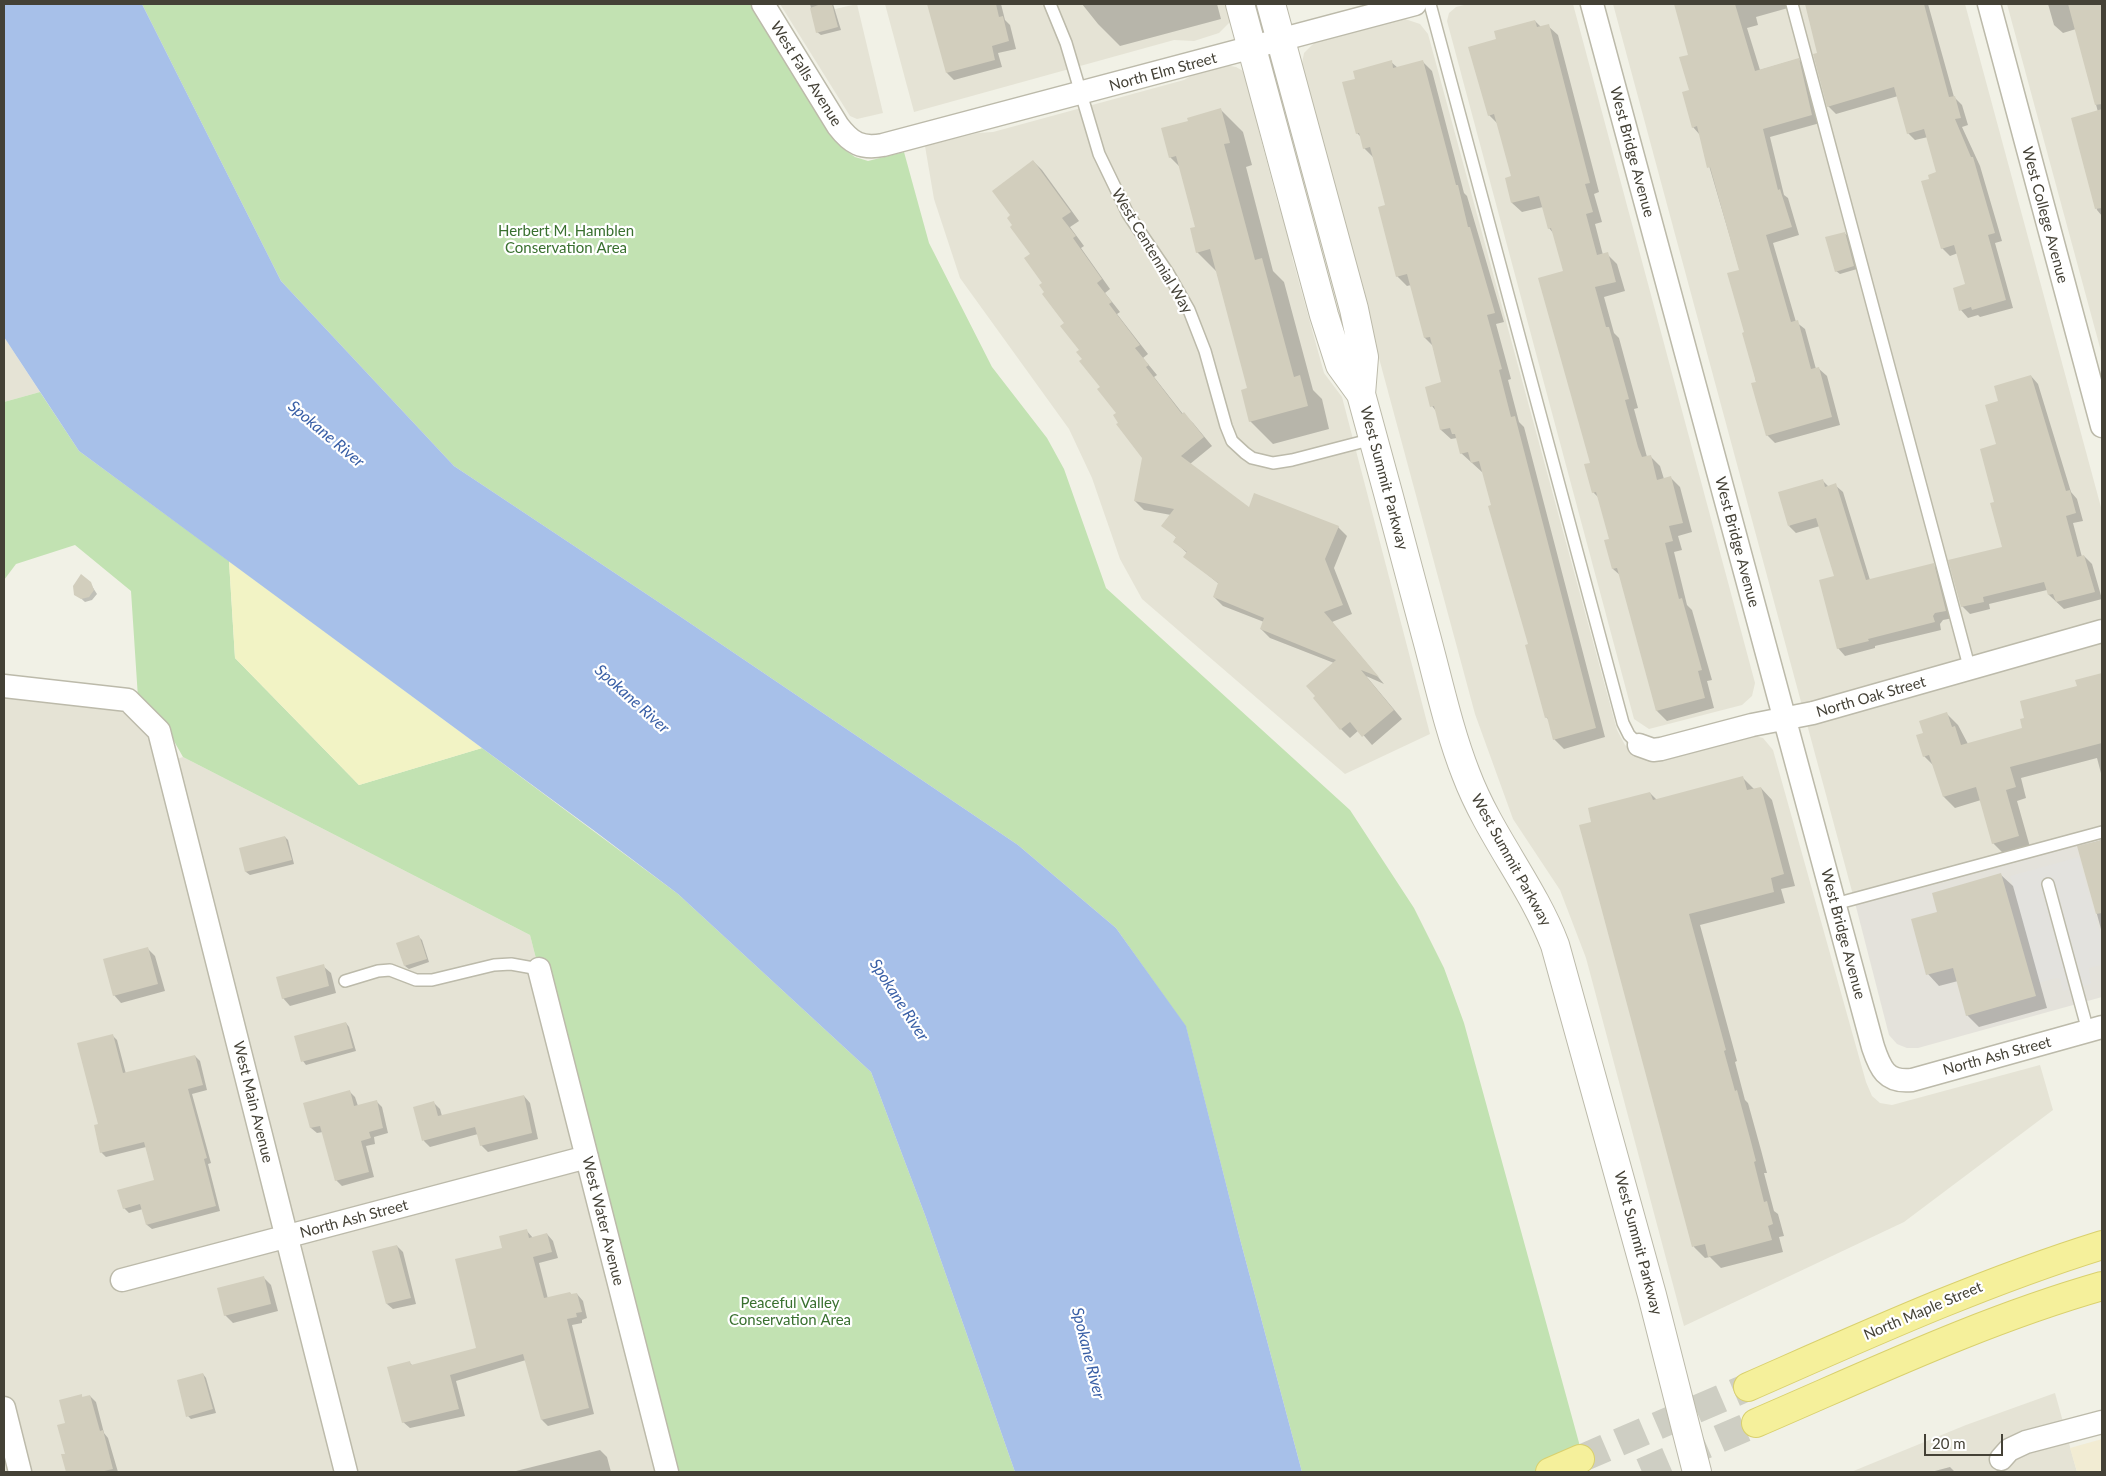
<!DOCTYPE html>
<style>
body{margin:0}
#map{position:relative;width:2106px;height:1476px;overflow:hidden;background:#f1f1e6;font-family:Lato,sans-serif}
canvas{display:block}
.frame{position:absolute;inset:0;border:5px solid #444136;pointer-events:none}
.scale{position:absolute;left:1924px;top:1434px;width:79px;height:22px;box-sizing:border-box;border:2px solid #444136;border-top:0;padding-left:6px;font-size:15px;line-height:18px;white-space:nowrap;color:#444136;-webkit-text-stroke:4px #fff;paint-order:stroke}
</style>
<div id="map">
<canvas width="2106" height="1476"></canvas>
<div class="frame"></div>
<div class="scale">20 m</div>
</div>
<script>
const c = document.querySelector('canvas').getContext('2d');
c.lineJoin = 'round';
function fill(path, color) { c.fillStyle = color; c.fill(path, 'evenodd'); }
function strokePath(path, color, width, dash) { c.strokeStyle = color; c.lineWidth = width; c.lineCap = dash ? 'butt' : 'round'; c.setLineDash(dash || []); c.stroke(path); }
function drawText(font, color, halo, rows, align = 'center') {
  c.font = font + ' Lato,sans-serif'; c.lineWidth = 4.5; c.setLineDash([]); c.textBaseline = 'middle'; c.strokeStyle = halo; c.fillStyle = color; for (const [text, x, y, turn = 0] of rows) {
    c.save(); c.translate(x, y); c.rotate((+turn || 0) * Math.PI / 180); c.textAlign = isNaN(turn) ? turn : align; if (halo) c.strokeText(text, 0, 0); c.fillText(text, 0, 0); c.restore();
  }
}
const residential = new Path2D(`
 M780 4H833L835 9 857 4 883 113 857 119 850 116Z
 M885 4H1231L1232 8 1230 22 1219 33 1194 41 1174 40 914 112Z
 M1468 4H1573L1755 683 1752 696 1742 705 1649 729 1634 719 1447 21 1449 13 1456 7Z
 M1613 4H1965L2102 511V826L1853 895Z
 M2007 4H2102V355Z
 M1405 19 1420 24 1428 34 1617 730 1625 745 1642 756 1751 735 1763 738 1773 750 1866 1082 1872 1096 1880 1103 1892 1105 2040 1065 2053 1110 1904 1222 1684 1326 1586 958 1560 890 1513 819 1475 714 1301 69 1304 53 1315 42Z
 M1225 65 1236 67 1245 72 1258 107V128L1278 204 1291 231 1292 257 1324 373 1342 397 1430 734 1345 774 1142 599 1120 559 1092 478 1069 429 960 278 934 199 925 146 978 133 993 132 1184 80 1201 70Z
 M4 337 40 392 4 402Z
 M4 686 128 700 167 762 183 757 530 935 667 1472H4Z
 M2055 1393 2077 1472H1851L1966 1425Z`);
const commercial = new Path2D(`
 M2102 1439V1472H2077L2070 1448Z`);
const industrial = new Path2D(`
 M2102 826V997L1918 1048H1907L1897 1044 1889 1035 1853 895Z`);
const green = new Path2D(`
 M142 4H755L827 128 845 150 855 157 868 161 904 152 929 243 992 367 1047 438 1064 469 1106 588 1350 810 1414 908 1444 968 1464 1023 1587 1472H1302L1240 1239 1186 1027 1116 928 1018 845 678 615 454 466 281 281Z
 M40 392 79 451 229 561 235 658 359 785 482 748 678 894 871 1072 925 1215 1015 1472H667L530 935 183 757 166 727 138 698 131 591 75 545 16 564 4 580V402Z`);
const sand = new Path2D(`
 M229 561 482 748 359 785 235 658Z`);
const parking = new Path2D(`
 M2079 857 2102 940V965L2089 968 2091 984 2063 991 2060 979 2056 978 2039 983 2010 876Z`);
const water = new Path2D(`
 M4 4H142L281 281 454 466 678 615 1018 845 1116 928 1186 1026 1240 1239 1302 1472H1015L925 1215 871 1072 678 894 596 832 79 451 4 337Z`);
const shadow = new Path2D(`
 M810 4H833L841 30 821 35 817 32Z
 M928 4H1001L1005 20 1010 25 1016 49 998 53 1002 67 954 80 947 73Z
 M1082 4H1217L1221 19 1120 46 1098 24Z
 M1675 4H1787L1788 8 1756 17 1758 25 1747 28 1760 70 1798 59 1806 67 1820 123 1770 137 1784 195 1788 198 1799 235 1773 243 1796 322 1805 329 1816 369 1818 368 1827 376 1840 425 1775 443 1767 435 1746 333 1740 271 1700 135 1693 127 1690 56Z
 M1827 4H1928L1954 97 1962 105 1968 125 1962 127 1980 166 2002 241 1995 243 2013 308 1980 317 1978 315 1968 318 1961 310 1966 285 1958 253 1950 256 1942 248 1930 179 1938 173 1928 137 1915 140 1908 133 1898 96 1836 114 1828 106 1819 53 1831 19Z
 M2048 4H2102V216L2097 210 2073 119 2098 112 2076 29 2063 33 2054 25Z
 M1535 21 1541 27 1548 26 1558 35 1599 192 1594 194 1602 222 1595 224 1603 255 1607 254 1617 264 1625 291 1604 297 1614 333 1619 338 1638 408 1634 409 1647 457 1650 456 1660 466 1664 479 1670 477 1680 487 1692 532 1678 536 1682 550 1674 552 1687 605 1692 610 1712 680 1707 681 1714 708 1667 721 1657 711 1621 576 1613 569 1606 541 1610 540 1599 498 1593 492 1591 464 1565 272 1554 234 1549 228 1543 207 1522 212 1512 203V177L1499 125 1489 115 1497 40Z
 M1391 62 1398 68 1423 62 1432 71 1464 193 1467 196 1504 322 1496 324 1511 379 1508 380 1519 422 1524 427 1605 737 1564 749 1554 739 1549 720 1546 717 1529 645 1484 472H1482L1461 453 1457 438 1451 439 1441 430 1436 411 1432 406 1442 383 1433 346 1425 338 1411 285 1407 286 1397 276 1387 206 1374 158 1364 148 1361 137 1357 133 1356 79Z
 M1221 110 1243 132 1252 165 1246 167 1273 271 1284 282 1313 390 1322 399 1329 429 1273 444 1250 421 1249 389 1217 272 1197 252 1196 227 1180 167 1170 157 1189 122Z
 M1033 161 1042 170 1079 221 1070 227 1084 246 1081 248 1110 289 1105 293 1120 312 1117 314 1148 354 1143 358 1157 375 1154 377 1183 414 1193 423 1212 446 1190 464 1249 509 1338 527 1347 536 1334 568 1352 614 1332 622 1384 684 1366 676 1402 719 1372 745 1359 730 1350 738 1341 729 1334 663 1270 638 1261 629 1264 622 1223 606 1214 597 1219 584 1185 556 1187 553 1174 541 1177 538 1163 525 1171 515 1144 510 1135 501 1144 458 1120 423 1118 413 1083 360 1081 350 1046 293 1044 283 1032 254 1014 225 1012 216Z
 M1844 233 1848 236 1857 269 1840 274 1836 271Z
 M2031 376 2038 384 2071 492 2077 499 2083 521 2073 523 2082 557 2084 556 2092 564 2102 599 2064 609 2049 595 2047 590 1989 604 1990 609 1970 614 1962 606 2003 548 1996 503 2000 402Z
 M1823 481 1829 487 1835 485 1843 492 1870 580 1933 565 1941 572 1953 618 1943 620 1940 624 1941 630 1875 646V648L1845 656 1838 648 1835 577 1820 526 1796 533 1789 526Z
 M90 583 97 594 92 600 85 602 76 594Z
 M2102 674V777L2097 758 2021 778 2026 798 2017 801 2030 847 2004 854 1993 843 1981 800 1955 808 1944 797 1934 766 1924 756 1925 734 1947 714 1958 725 1968 744 2024 729 2078 687 2077 681Z
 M1743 778 1755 790 1761 788 1772 800 1795 886 1781 889 1785 903 1700 925 1737 1061 1735 1062 1745 1100 1748 1103 1761 1150 1767 1173H1764L1774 1211 1778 1214 1784 1236 1779 1237 1783 1252 1721 1268 1710 1257 1705 1258 1694 1247 1593 823 1650 793 1657 800Z
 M285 837 288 840 294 864 250 875 246 872 240 849Z
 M2102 840V933L2079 847Z
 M2001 875 2013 886 2047 1008 1979 1027 1967 1015 1958 981 1939 986 1928 974 1939 912Z
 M419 937 422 940 429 962 409 969 405 966Z
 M148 949 155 956 165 991 121 1003 114 995Z
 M323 966 331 973 336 993 290 1006 283 998Z
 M346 1023 349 1027 356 1051 306 1065 303 1061Z
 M112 1035 117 1040 126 1074 195 1056 200 1061 207 1090 192 1094 211 1163 208 1164 220 1211 152 1229 147 1225 143 1209 129 1213 124 1208 155 1181 146 1147 106 1157 101 1152 100 1125Z
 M350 1092 355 1097 358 1106 376 1101 382 1107 388 1133 374 1137 375 1144 366 1146 374 1177 342 1186 336 1180 323 1132 317 1133 311 1128 304 1104Z
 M524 1096 530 1103 538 1139 488 1152 481 1145 478 1134 430 1147 424 1141 415 1108 434 1103 440 1109 442 1116Z
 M526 1230 533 1238 547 1234 553 1241 558 1258 539 1263 548 1299 570 1293 572 1295 577 1294 583 1301 587 1318 582 1320V1323L572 1325 594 1414 548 1426 542 1420 526 1360 456 1381 465 1416 410 1428 403 1422 410 1363 413 1366 477 1349 504 1249Z
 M397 1246 403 1252 416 1304 393 1309 387 1304Z
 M263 1277 271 1285 278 1311 233 1323 225 1315Z
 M203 1374 206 1378 216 1413 191 1419 188 1416Z
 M81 1396 84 1398 90 1396 96 1402 104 1433 108 1438 118 1472H68L63 1455 66 1454 67 1424Z
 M600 1450 607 1457 611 1472H512Z
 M1950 1467 1955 1472H1931Z`);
const building = new Path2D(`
 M821 4H832L838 27 816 33 810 8Z
 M927 4H996L999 17 1003 16 1009 41 992 46 995 60 946 73Z
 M1674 4H1735L1755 71 1799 58 1812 115 1763 129 1778 190 1780 189 1792 227 1766 235 1791 322 1798 320 1811 369 1819 367 1832 417 1766 436 1751 383 1756 382 1742 333 1744 332 1727 273 1739 270 1710 167 1707 168 1697 126 1692 128 1682 92 1689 90 1679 57 1688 55Z
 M1805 4H1924L1949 97 1955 96 1961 118 1955 119 1971 157H1973L1995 233 1988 235 2006 300 1972 310 1971 307 1959 311 1953 288 1965 284 1954 245 1941 249 1921 181 1929 179 1928 175 1936 172 1924 129 1907 134 1894 87 1827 107 1813 54 1817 53Z
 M2068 4H2102V104L2095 105Z
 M1535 20 1537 27 1549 24 1590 183 1585 184 1593 212 1586 214 1597 255 1608 252 1616 282 1595 287 1606 327H1609L1629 399 1625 400 1638 447 1642 457 1651 455 1657 480 1671 476 1683 523 1669 526 1673 541 1665 543 1679 599 1682 598 1702 670 1698 671 1705 698 1656 711 1617 568 1612 569 1604 540 1609 539 1596 492 1592 493 1584 464 1590 463 1538 278 1563 271 1551 228 1548 229 1539 196 1511 203 1505 178 1511 176 1494 114 1488 116 1468 47 1496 39 1494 31Z
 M1392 60 1393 68 1423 60 1456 185H1458L1468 227H1470L1495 313 1487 315 1502 369 1499 370 1511 417 1515 416 1596 728 1553 740 1547 717 1545 718 1525 645 1528 644 1488 506 1491 505 1479 461 1471 463 1468 452 1460 454 1455 434H1452L1450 428 1440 430 1434 406 1430 407 1425 387 1441 382 1430 337 1424 338 1407 274 1396 277 1378 207 1385 205 1370 147 1363 149 1359 133 1356 134 1342 82 1355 79 1353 71Z
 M1221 108 1230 143 1224 144 1255 260 1262 258 1294 377 1300 375 1308 406 1249 422 1241 390 1247 388 1210 249 1196 253 1190 228 1195 227 1176 156 1169 158 1161 128 1188 121 1187 118Z
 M2102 109V208L2095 209 2071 118Z
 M1033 160 1071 212 1062 218 1076 236 1073 238 1102 279 1097 283 1112 302 1109 304 1140 345 1135 348 1149 365 1146 367 1182 414 1184 412 1204 437 1181 456 1249 507 1254 493 1339 526 1325 559 1343 605 1324 612 1379 677 1361 670 1394 710 1362 737 1350 722 1340 730 1313 698 1315 696 1306 686 1336 660 1260 629 1264 618 1213 597 1218 583 1183 557 1187 552 1173 542 1176 537 1161 526 1174 509 1134 501 1142 458 1116 424 1118 423 1113 415 1116 413 1097 389 1100 387 1079 361 1082 359 1076 352 1079 350 1060 326 1064 323 1042 294 1044 292 1039 285 1042 283 1024 258 1030 254 1010 227 1012 225 1007 218 1010 215 992 191Z
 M1845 232 1854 266 1835 272 1825 237Z
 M2031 375 2066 491 2070 490 2076 513 2066 516 2077 557 2084 555 2095 592 2056 602 2053 594 2048 595 2044 582 1983 597 1984 602 1961 607 1948 560 2002 547 1990 503 1994 502 1980 449 1996 444 1985 405 1998 401 1994 386Z
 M1823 479 1825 487 1836 483 1866 580 1934 563 1946 611 1935 613 1933 616 1935 622 1868 639 1869 641 1837 649 1819 580 1834 576 1816 518 1788 526 1778 492Z
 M81 574 91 582 94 590 89 597 81 599 74 595 73 586Z
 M2102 673V743L2010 767 2016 787 2006 790 2019 836 1992 844 1976 787 1943 797 1929 755 1923 757 1916 735 1923 733 1919 721 1947 712 1952 727 1955 726 1961 745 2022 728 2020 719 2024 718 2020 701 2077 686 2075 680Z
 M1743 776 1747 790 1761 787 1784 874 1771 878 1774 892 1689 914 1726 1050 1724 1051 1735 1091 1737 1090 1750 1138 1756 1161 1754 1162 1764 1202 1767 1201 1773 1224 1768 1226 1772 1240 1708 1257 1705 1244 1692 1247 1579 825 1591 822 1588 808 1650 792 1653 800Z
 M285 836 292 860 245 872 239 848Z
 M2102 840V913L2096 914 2077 846Z
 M2001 873 2036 996 1966 1016 1953 968 1926 975 1911 919 1937 912 1932 893Z
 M419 935 427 959 404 966 396 943Z
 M148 947 158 984 113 996 103 959Z
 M324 964 329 986 282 999 276 977Z
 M346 1022 353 1048 301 1062 294 1036Z
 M113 1034 123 1073 195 1055 203 1085 188 1089 207 1158 204 1159 216 1206 146 1225 140 1204 123 1209 117 1190 154 1180 144 1142 100 1153 94 1125 98 1124 77 1043Z
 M350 1090 354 1106 377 1100 383 1128 369 1132 371 1138 361 1141 369 1172 335 1181 320 1126 310 1128 303 1103Z
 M524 1095 532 1133 480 1146 475 1127 422 1141 413 1107 434 1101 438 1116Z
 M527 1229 529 1238 547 1233 552 1252 533 1257 544 1298 570 1292 571 1294 577 1293 582 1312 576 1313 577 1317 567 1319 589 1408 541 1420 523 1354 450 1375 459 1409 402 1423 387 1367 410 1361 411 1365 476 1348 455 1259 502 1248 499 1236Z
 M397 1245 411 1298 386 1304 372 1251Z
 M264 1276 271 1304 224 1316 217 1288Z
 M203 1373 213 1409 186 1417 177 1380Z
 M82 1394V1397L90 1395 100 1431 103 1430 113 1469 100 1472H66L61 1454H65L57 1425 65 1423 59 1400Z`);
const secondaryTunnel = new Path2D(`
 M1580 1459 1748 1387
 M1642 1472 1756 1423`);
const service = new Path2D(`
 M1050 4 1066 43 1099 154 1128 214 1168 273 1189 310 1205 351 1226 426 1232 441 1245 453 1252 458 1273 463 1292 460 1373 439
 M1430 4 1623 723 1629 735 1639 745
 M1792 4 1970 670
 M2048 884 2088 1031
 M1835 904 2102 832
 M345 981 378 971 390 970 416 980H432L494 965 511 964 539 969`);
const minor = new Path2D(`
 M763 4 838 126C851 143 861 149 883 145L1415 4
 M1592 4 1873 1047C1880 1068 1886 1083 1912 1080L2102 1027
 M1989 4 2102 426
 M4 686 128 700 159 731 346 1472
 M1639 745 1653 750 1661 749 1752 725 1813 713 2102 631
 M539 969 667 1472
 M122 1280 587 1157
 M4 1408 20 1472
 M2001 1459 2009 1450 2026 1442 2102 1422`);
const tertiary = new Path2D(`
 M1240 4 1324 315 1340 365 1361 394
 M1271 4 1354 309 1364 357 1361 394C1383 473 1404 553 1425 632 1438 679 1448 728 1466 774 1489 835 1532 885 1555 945L1652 1295 1697 1472`);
const primary = new Path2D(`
 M1748 1387C1864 1336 1980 1283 2102 1245
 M1756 1423C1870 1374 1983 1320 2102 1286
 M1550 1472 1580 1459`);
const streetNames = [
 ["North Elm Street",1163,72,-15],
 ["West Falls Avenue",806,74,58],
 ["West Bridge Avenue",1632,152,75],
 ["West College Avenue",2045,215,75],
 ["West Centennial Way",1152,251,59],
 ["West Summit Parkway",1384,478,75],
 ["West Bridge Avenue",1737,542,75],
 ["North Oak Street",1871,697,-16],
 ["West Summit Parkway",1511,860,61],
 ["West Bridge Avenue",1843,934,75],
 ["North Ash Street",1997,1056,-15],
 ["West Main Avenue",253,1102,76],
 ["North Ash Street",354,1219,-15],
 ["West Water Avenue",603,1221,76],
 ["West Summit Parkway",1638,1243,75],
 ["North Maple Street",1923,1311,-23]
];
const parkNames = [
 ["Herbert M. Hamblen",566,231],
 ["Conservation Area",566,248],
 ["Peaceful Valley",790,1303],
 ["Conservation Area",790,1320]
];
const waterNames = [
 ["Spokane River",326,434,40],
 ["Spokane River",632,699,42],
 ["Spokane River",899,1000,57],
 ["Spokane River",1088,1353,76]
];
fill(residential, '#e5e3d5');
fill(commercial, '#f2ecd3');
fill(industrial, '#e4e2db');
fill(green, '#c2e2b2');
fill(sand, '#f2f3c5');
fill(parking, '#e3e2de');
fill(water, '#a7c0e9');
fill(shadow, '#0003');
fill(building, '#d2cebd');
strokePath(secondaryTunnel, '#cecec3', 28, [28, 14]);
strokePath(service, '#bcbaaa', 14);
strokePath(minor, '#bcbaaa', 25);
strokePath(tertiary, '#bcbaaa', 30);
strokePath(primary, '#d9d06d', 30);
strokePath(service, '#fff', 11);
strokePath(minor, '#fff', 22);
strokePath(tertiary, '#fff', 28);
strokePath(primary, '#f5f09b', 28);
drawText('15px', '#444136', '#fff', streetNames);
drawText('15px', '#39702f', '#fff', parkNames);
drawText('italic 16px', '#395fa6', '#fff', waterNames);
</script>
